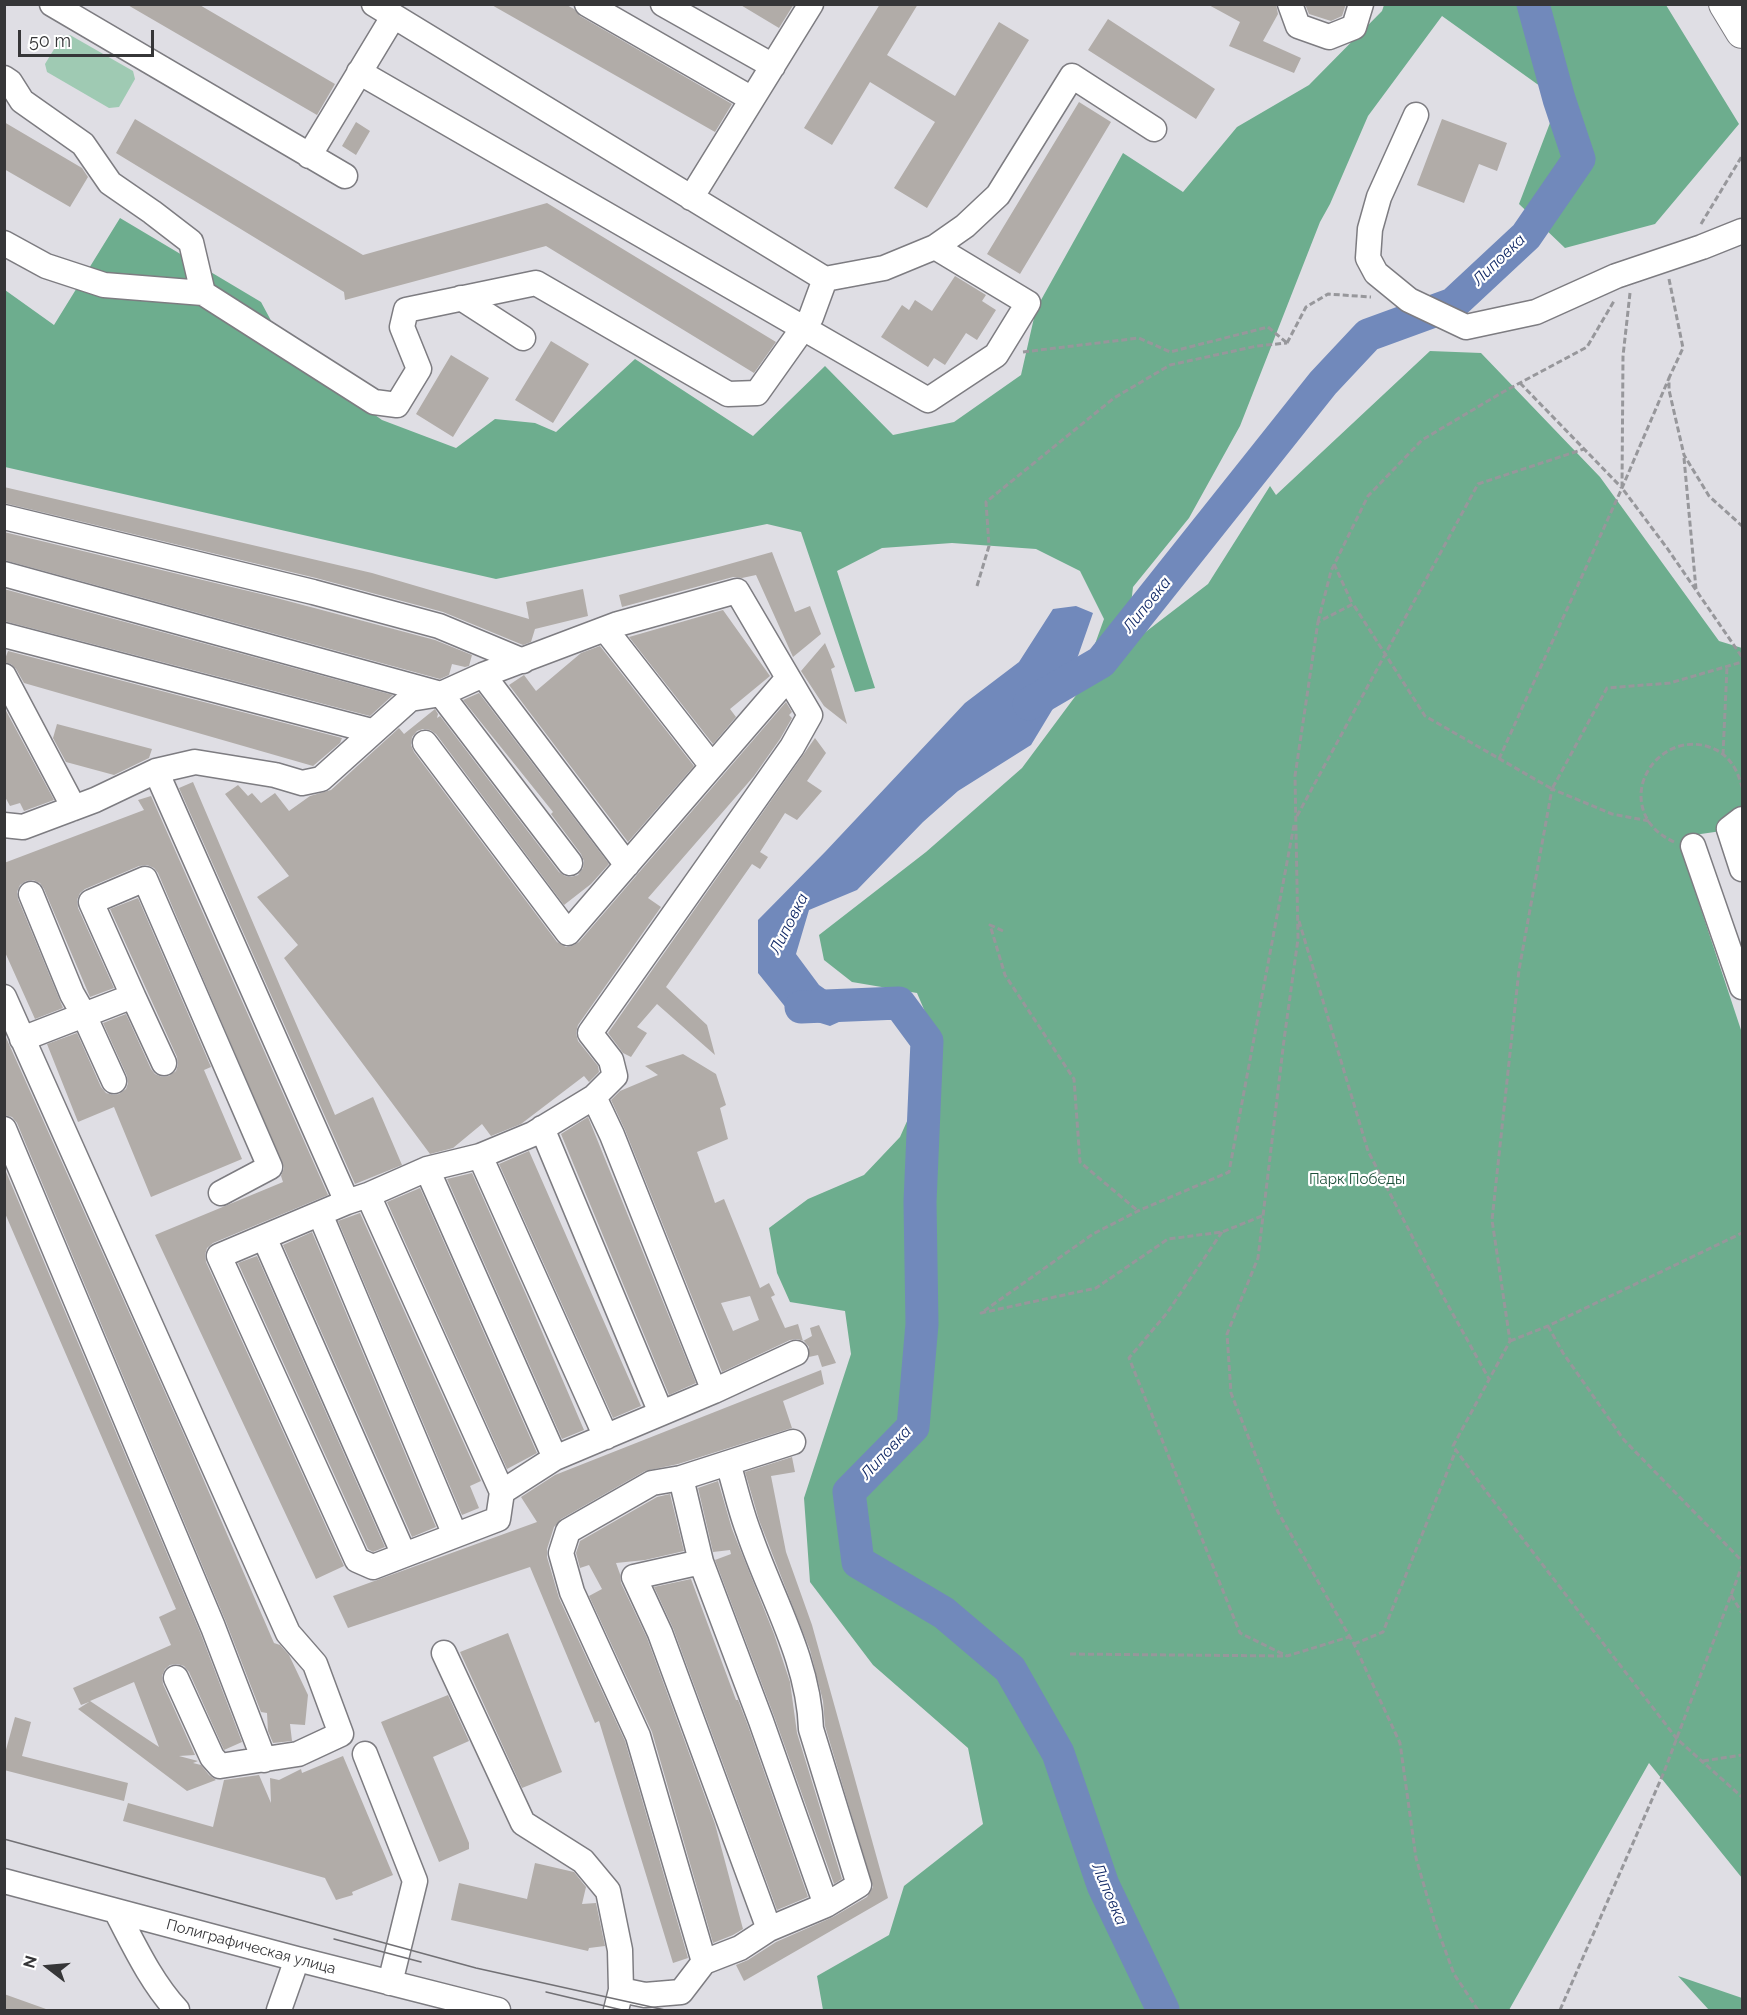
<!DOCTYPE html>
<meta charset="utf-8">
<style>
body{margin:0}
#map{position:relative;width:1747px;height:2015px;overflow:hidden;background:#dfdee4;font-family:Raleway,sans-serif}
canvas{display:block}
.frame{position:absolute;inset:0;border:6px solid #363638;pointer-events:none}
.north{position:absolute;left:18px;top:1937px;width:60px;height:60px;-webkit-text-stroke:4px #fff;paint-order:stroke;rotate:286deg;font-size:16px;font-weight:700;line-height:24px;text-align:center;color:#363638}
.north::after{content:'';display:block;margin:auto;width:21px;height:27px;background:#363638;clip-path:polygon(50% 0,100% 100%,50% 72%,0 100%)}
.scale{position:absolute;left:18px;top:30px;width:136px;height:27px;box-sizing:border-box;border:3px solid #363638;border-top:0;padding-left:8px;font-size:18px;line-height:21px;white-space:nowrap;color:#363638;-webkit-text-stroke:4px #fff;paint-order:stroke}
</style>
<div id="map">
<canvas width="1747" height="2015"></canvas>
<div class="frame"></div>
<div class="north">N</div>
<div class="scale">50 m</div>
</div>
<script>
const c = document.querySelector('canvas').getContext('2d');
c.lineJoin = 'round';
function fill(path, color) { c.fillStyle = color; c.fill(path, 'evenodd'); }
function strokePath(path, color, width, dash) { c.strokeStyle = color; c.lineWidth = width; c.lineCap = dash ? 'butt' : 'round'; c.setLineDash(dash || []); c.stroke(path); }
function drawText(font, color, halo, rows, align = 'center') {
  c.font = font + ' Raleway,sans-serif'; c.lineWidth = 4.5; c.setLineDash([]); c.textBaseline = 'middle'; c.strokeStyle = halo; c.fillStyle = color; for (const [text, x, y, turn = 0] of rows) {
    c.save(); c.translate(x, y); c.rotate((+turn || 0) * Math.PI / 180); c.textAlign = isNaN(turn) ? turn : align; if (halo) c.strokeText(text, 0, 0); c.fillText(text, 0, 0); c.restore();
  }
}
const green = new Path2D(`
 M70 35 133 71 135 79 119 107 109 108 47 72 45 64 62 36Z`);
const forest = new Path2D(`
 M1384 5H1666L1739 124 1655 224 1565 248 1519 204 1553 115 1544 89 1442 16 1368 116 1330 204 1320 222 1240 426 1189 518 1133 587 1126 647 1208 584 1270 486 1276 495 1430 351 1481 353 1600 477 1719 641 1742 648V828L1694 835 1689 873 1742 1033V1878L1649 1763 1509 2010H823L817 1976 889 1935 904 1886 983 1824 968 1748 873 1665 810 1582 804 1498 851 1354 845 1311 790 1302 777 1273 769 1228 808 1199 864 1175 900 1137 940 1047 917 993 852 982 824 960 819 935 926 852 1022 768 1077 694 1104 619 1080 571 1036 549 952 543 882 548 837 571 875 688 855 692 801 532 767 524 496 579 5 467V290L54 325 120 218 261 302 289 354 382 420 456 448 495 419 535 423 556 432 635 359 753 436 825 366 893 435 954 422 1021 375 1036 309 1123 153 1183 192 1237 127 1309 85 1382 11Z
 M1678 1976 1742 1998V2010H1709Z`);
const water = new Path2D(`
 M1076 606 1093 613 1078 656 1063 692 1031 745 958 791 923 822 857 890 809 910 796 954 819 985 859 1013 830 1026 791 1014 758 973V920L825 852 965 703 1019 662 1053 609Z`);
const river = new Path2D(`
 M1029 704 1101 662 1323 383 1368 335 1453 304 1526 236 1579 159 1559 99 1533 4
 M801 1007 899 1003 927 1041 920 1202 922 1324 913 1427 849 1492 858 1562 944 1613 1010 1669 1058 1753 1103 1885 1163 2010`);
const building = new Path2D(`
 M126 4H198L335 84 317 115Z
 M490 4H565L574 9 580 16 732 104 715 132Z
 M739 4H794L779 28Z
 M880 4H918L887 55 955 96 999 22 1029 40 927 208 894 188 935 122 870 82 832 145 804 128Z
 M1207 4H1276L1278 14 1263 41 1301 58 1294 73 1229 46 1240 22Z
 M1305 4H1346L1342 16 1331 21 1309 14Z
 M1108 19 1215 89 1196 119 1088 50Z
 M1079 102 1111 122 1020 274 987 254Z
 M135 119 363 255 547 203 776 342 754 373 546 246 345 300 344 292 116 153Z
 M1442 119 1507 143 1497 171 1479 164 1464 203 1417 185Z
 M4 122 82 168 88 177 70 207 4 169Z
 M356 122 370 131 356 155 342 146Z
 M955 276 986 295 982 301 996 310 977 340 966 333 945 365 934 358 928 367 881 337 902 305 909 310 915 300 932 311Z
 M551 341 589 364 553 423 515 400Z
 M451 355 489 378 453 437 416 414Z
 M4 487 372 573 529 619 526 602 583 589 588 616 535 629 531 642 523 645 443 612 316 578 4 503Z
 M4 532 269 596 435 640 472 655 469 666 465 667 452 664 449 675 440 679 4 560Z
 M772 552 795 612 810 606 821 634 793 657 756 575 742 578 733 577 622 607 619 595Z
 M4 589 393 695 370 716 4 621Z
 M723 610 770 676 730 709 736 717 713 744 629 637Z
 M825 643 835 667 831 669 847 724 824 706 801 671Z
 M600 646 694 766 628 842 509 685 524 675 536 691 581 653Z
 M8 651 342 738 340 743 313 766 24 683 16 669 11 664 4 662Z
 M479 693 609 864 591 884 564 905 436 734 430 730 423 729 417 731 412 737 411 745 414 752 557 942 566 947 572 946 579 942 786 702 792 712 789 715 792 718 780 739 754 776 648 898 661 907 578 1025 576 1033 578 1041 598 1066 599 1072 589 1082 584 1076 521 1124 491 1136 482 1124 453 1148 430 1154 284 958 298 945 257 897 289 876 225 794 238 785 248 796 252 793 261 803 275 793 289 811 310 796 331 790 399 728 404 734 435 709 438 714 437 718 440 716 559 872 565 876 571 877 578 875 583 868 584 861 581 854 551 814 553 812 463 700Z
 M4 707 54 800 24 811 20 803 10 806 4 795Z
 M57 724 152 749 149 758 114 775 66 762 53 738Z
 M815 738 826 753 807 781 822 791 797 820 785 813 760 852 768 857 760 869 752 864 666 987 707 1025 715 1055 657 1004 637 1027 647 1033 631 1057 623 1053 608 1033Z
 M193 782 335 1115 373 1097 402 1165 355 1184 179 788Z
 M151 796 328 1195 213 1243 207 1248 205 1255 206 1262 344 1566 316 1579 155 1235 283 1182 281 1176 284 1168 158 873 154 868 147 865 139 866 85 889 80 893 77 900 78 908 114 988 90 997 44 889 40 883 33 880 26 881 20 885 17 892 18 899 63 1008 35 1019 4 950V863L144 810 138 800Z
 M138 898 211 1067 204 1070 242 1159 151 1197 114 1107 78 1122 47 1044 77 1033 101 1087 106 1093 113 1095 119 1094 126 1089 128 1083 127 1076 103 1023 126 1014 151 1069 155 1074 162 1077 169 1076 176 1071 178 1064 177 1057 110 909Z
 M4 1033 189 1446 274 1643 280 1645 289 1655 308 1695 305 1725 290 1724 292 1741 273 1743 268 1731 267 1713 261 1712 226 1622 17 1123 12 1117 4 1115Z
 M683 1054 716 1074 726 1105 720 1108 728 1139 697 1152 715 1203 724 1199 760 1288 769 1283 775 1295 771 1297 785 1328 798 1324 803 1341 812 1336 810 1328 819 1325 836 1363 822 1367 818 1355 809 1357V1347L804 1341 797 1339 790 1340 722 1372 625 1130 611 1100 620 1091 658 1075 645 1066ZM750 1296 759 1320 733 1331 721 1303Z
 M588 1117 696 1383 669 1395 561 1134Z
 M529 1151 641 1406 613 1418 499 1164Z
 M4 1167 200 1632 242 1742 224 1750 189 1672 184 1666 177 1664 170 1665 165 1669 162 1676 163 1684 195 1755 179 1756 198 1761 193 1763 201 1765 209 1775 216 1780 187 1791 78 1709 89 1702 81 1705 73 1688 171 1645 159 1617 176 1609 4 1211ZM134 1682 159 1747 90 1701Z
 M472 1173 528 1299 584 1430 562 1439 447 1179Z
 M420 1188 537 1453 507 1469 387 1202Z
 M360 1213 481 1481 470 1486 479 1508 462 1515 338 1221Z
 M312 1232 436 1527 412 1537 283 1245Z
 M257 1256 385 1547 373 1552 368 1549 238 1263Z
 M821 1370 824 1384 783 1401 792 1428 678 1464 645 1471 561 1519 554 1527 547 1549V1557L559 1598 625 1741 688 1958 673 1963 599 1721 595 1723 530 1567 348 1628 333 1596 537 1522 521 1497 555 1475Z
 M792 1457 795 1472 771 1476 786 1552 812 1625 888 1898 744 1981 736 1965 748 1960 776 1942 833 1917 867 1897 873 1887 825 1726 823 1701 810 1650 759 1520 745 1472Z
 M718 1481 732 1529 774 1634 790 1682 797 1733 842 1879 834 1884 774 1716 715 1560 731 1554 730 1550 713 1552 698 1488Z
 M670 1494 684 1551 645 1560 616 1563 620 1574 621 1583 647 1638 715 1824 743 1929 733 1935 713 1943 652 1732 589 1596 602 1589 589 1565 580 1568 576 1553 580 1541 657 1497Z
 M691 1579 736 1700H738L748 1726 808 1897 777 1910 673 1628 654 1587Z
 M508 1633 562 1772 522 1788 460 1652Z
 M448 1695 469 1741 433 1757 469 1843V1849L439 1862 381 1722Z
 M15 1717 31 1722 22 1756 128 1783 124 1801 4 1770V1757Z
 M343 1756 393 1875 352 1892 353 1895 336 1900 325 1878 123 1821 128 1803 213 1827 224 1780 259 1775 271 1803 270 1778 279 1780 301 1769 302 1773Z
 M535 1863 574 1872 586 1887 582 1904 596 1903 605 1946 589 1948 588 1951 451 1920 459 1883 527 1899Z
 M4 1994 46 2009V2010H4Z`);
const path = new Path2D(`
 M1701 224 1742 156
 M1669 279 1683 348 1669 378V390L1684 455 1709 496 1742 526
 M1630 293 1623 356 1622 488 1667 548 1742 657
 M1287 343 1306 307 1328 294 1371 297
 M1023 352 1139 338 1170 352 1268 327 1287 343
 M1520 383 1622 488
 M1684 458 1696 589
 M1334 564 1352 603
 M977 586 989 546 986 502 1114 398 1170 365 1257 346 1287 343
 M1318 622 1331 571 1368 496 1422 440 1503 392 1587 347 1614 301
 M1723 755 1727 667
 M1499 759 1622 488 1669 378
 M1297 816 1478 484 1584 449
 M1649 821 1612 814 1552 789 1519 970 1492 1220 1510 1341 1453 1446 1485 1490 1677 1739 1742 1797
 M1674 842C1664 837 1656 832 1649 822 1623 782 1665 732 1709 747 1728 753 1737 768 1742 787
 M1299 921 1368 1151 1444 1298 1489 1379
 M1003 931 990 925 1005 975 1074 1079 1080 1162 1138 1211
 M1262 1216 1222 1232 1168 1239 1096 1288 981 1313 1093 1234 1138 1211 1229 1172 1294 825
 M1222 1232 1167 1313 1129 1358 1240 1633 1287 1656 1349 1637
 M1548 1326 1563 1353 1624 1440 1742 1561
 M1510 1341 1548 1326 1742 1233
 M1731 1595 1742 1613
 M1354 1644 1383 1632 1456 1450
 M1070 1654 1284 1656
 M1703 1761 1742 1755
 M1478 2010 1454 1974 1434 1920 1416 1858 1400 1743 1354 1644 1278 1512 1231 1393 1227 1334 1258 1258 1284 1040 1298 939 1295 776 1318 622 1353 604 1425 716 1552 789 1607 688 1670 683 1742 662
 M1560 2010 1664 1772 1742 1566`);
const minor = new Path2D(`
 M52 4 345 176
 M374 4 825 279 884 268 935 247 965 226 998 195 1072 76 1154 129
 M587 4 752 99
 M663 4 773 66
 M1290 4 1298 26 1329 37 1354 27 1361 4
 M359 72 928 400 996 355 1028 303 935 247
 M4 78 10 82 22 101 83 144 110 183 152 212 191 242 203 293
 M1416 115 1379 197 1370 229 1368 258 1376 273 1409 300 1466 327 1536 312 1616 276 1702 247 1742 231
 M309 156 393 17
 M691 198 811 4
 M4 243 46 266 104 285 203 293 374 402 397 405 419 369 402 327 406 310 536 283 728 394 757 393 811 317 825 279
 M461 298 523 338
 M4 517 313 592 439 626 523 661
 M4 574 441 694 570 863
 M605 629 712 766
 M4 635 368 730
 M483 675 627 865
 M4 676 74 808
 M425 743 568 933 788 678
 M1742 819 1729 829 1742 869
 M4 825 23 827 95 800 156 771 195 762 275 775 302 783 321 779 410 699 441 694 483 675 618 624 737 591 810 715 792 747 590 1033 611 1060 615 1076 594 1097 612 1135 714 1391 555 1458 502 1492 368 1195 347 1202 156 771
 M1693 846 1742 987
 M31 894 72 994 84 1015 114 1081
 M133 996 164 1063
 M4 997 288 1633 315 1664 341 1734 298 1754 220 1766 212 1757 176 1678
 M22 1039 133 996 91 902 145 879 270 1167 221 1193
 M542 1128 661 1413
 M4 1129 213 1627 264 1760
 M480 1156 606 1437
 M427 1169 555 1458
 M368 1195 427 1169 480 1156 533 1134 594 1097
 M347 1202 219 1256 357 1560 373 1567 498 1519 502 1492
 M320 1214 455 1535
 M264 1237 404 1555
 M714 1391 796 1353
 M728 1463C735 1486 740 1510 749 1533 771 1597 809 1660 811 1729L859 1885 826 1905
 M681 1478 652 1483 568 1531 561 1553 572 1592 638 1736 704 1962
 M701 1562 761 1721 826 1905 769 1929
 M444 1653 523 1823 583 1861 608 1891 620 1950 621 1990 616 2010
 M365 1754 415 1881 390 1983
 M4 1881 297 1959 498 2010
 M116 1911C134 1945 151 1982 177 2010
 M621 1990 645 1995 681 1992 704 1962 740 1948 769 1929 660 1633 634 1577 701 1562 681 1478 793 1442
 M279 2010 297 1959`);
const major = new Path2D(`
 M1725 4 1742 32`);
const tram = new Path2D(`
 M4 1839 476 1968 665 2010
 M334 1939 421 1962
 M546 1992 622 2010`);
const parkNames = [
 ["Парк Победы",1357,1179]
];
const streetNames = [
 ["Полиграфическая улица",251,1947,15]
];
const waterNames = [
 ["Липовка",1499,260,-44],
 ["Липовка",1147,605,-51],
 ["Липовка",789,924,-63],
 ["Липовка",886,1453,-47],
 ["Липовка",1109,1894,67]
];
fill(green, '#9fcab3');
fill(forest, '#6dad8e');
fill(water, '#7189bb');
strokePath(river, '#7189bb', 33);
fill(building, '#b1aca8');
strokePath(minor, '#7d7c81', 27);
strokePath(major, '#7d7c81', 34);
strokePath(path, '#97979b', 3, [6, 3]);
strokePath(minor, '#fff', 24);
strokePath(major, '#fff', 32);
strokePath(tram, '#717074', 1.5);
drawText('15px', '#1f523c', '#fff', parkNames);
drawText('15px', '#363638', '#fff', streetNames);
drawText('italic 16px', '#122a67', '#fff', waterNames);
</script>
